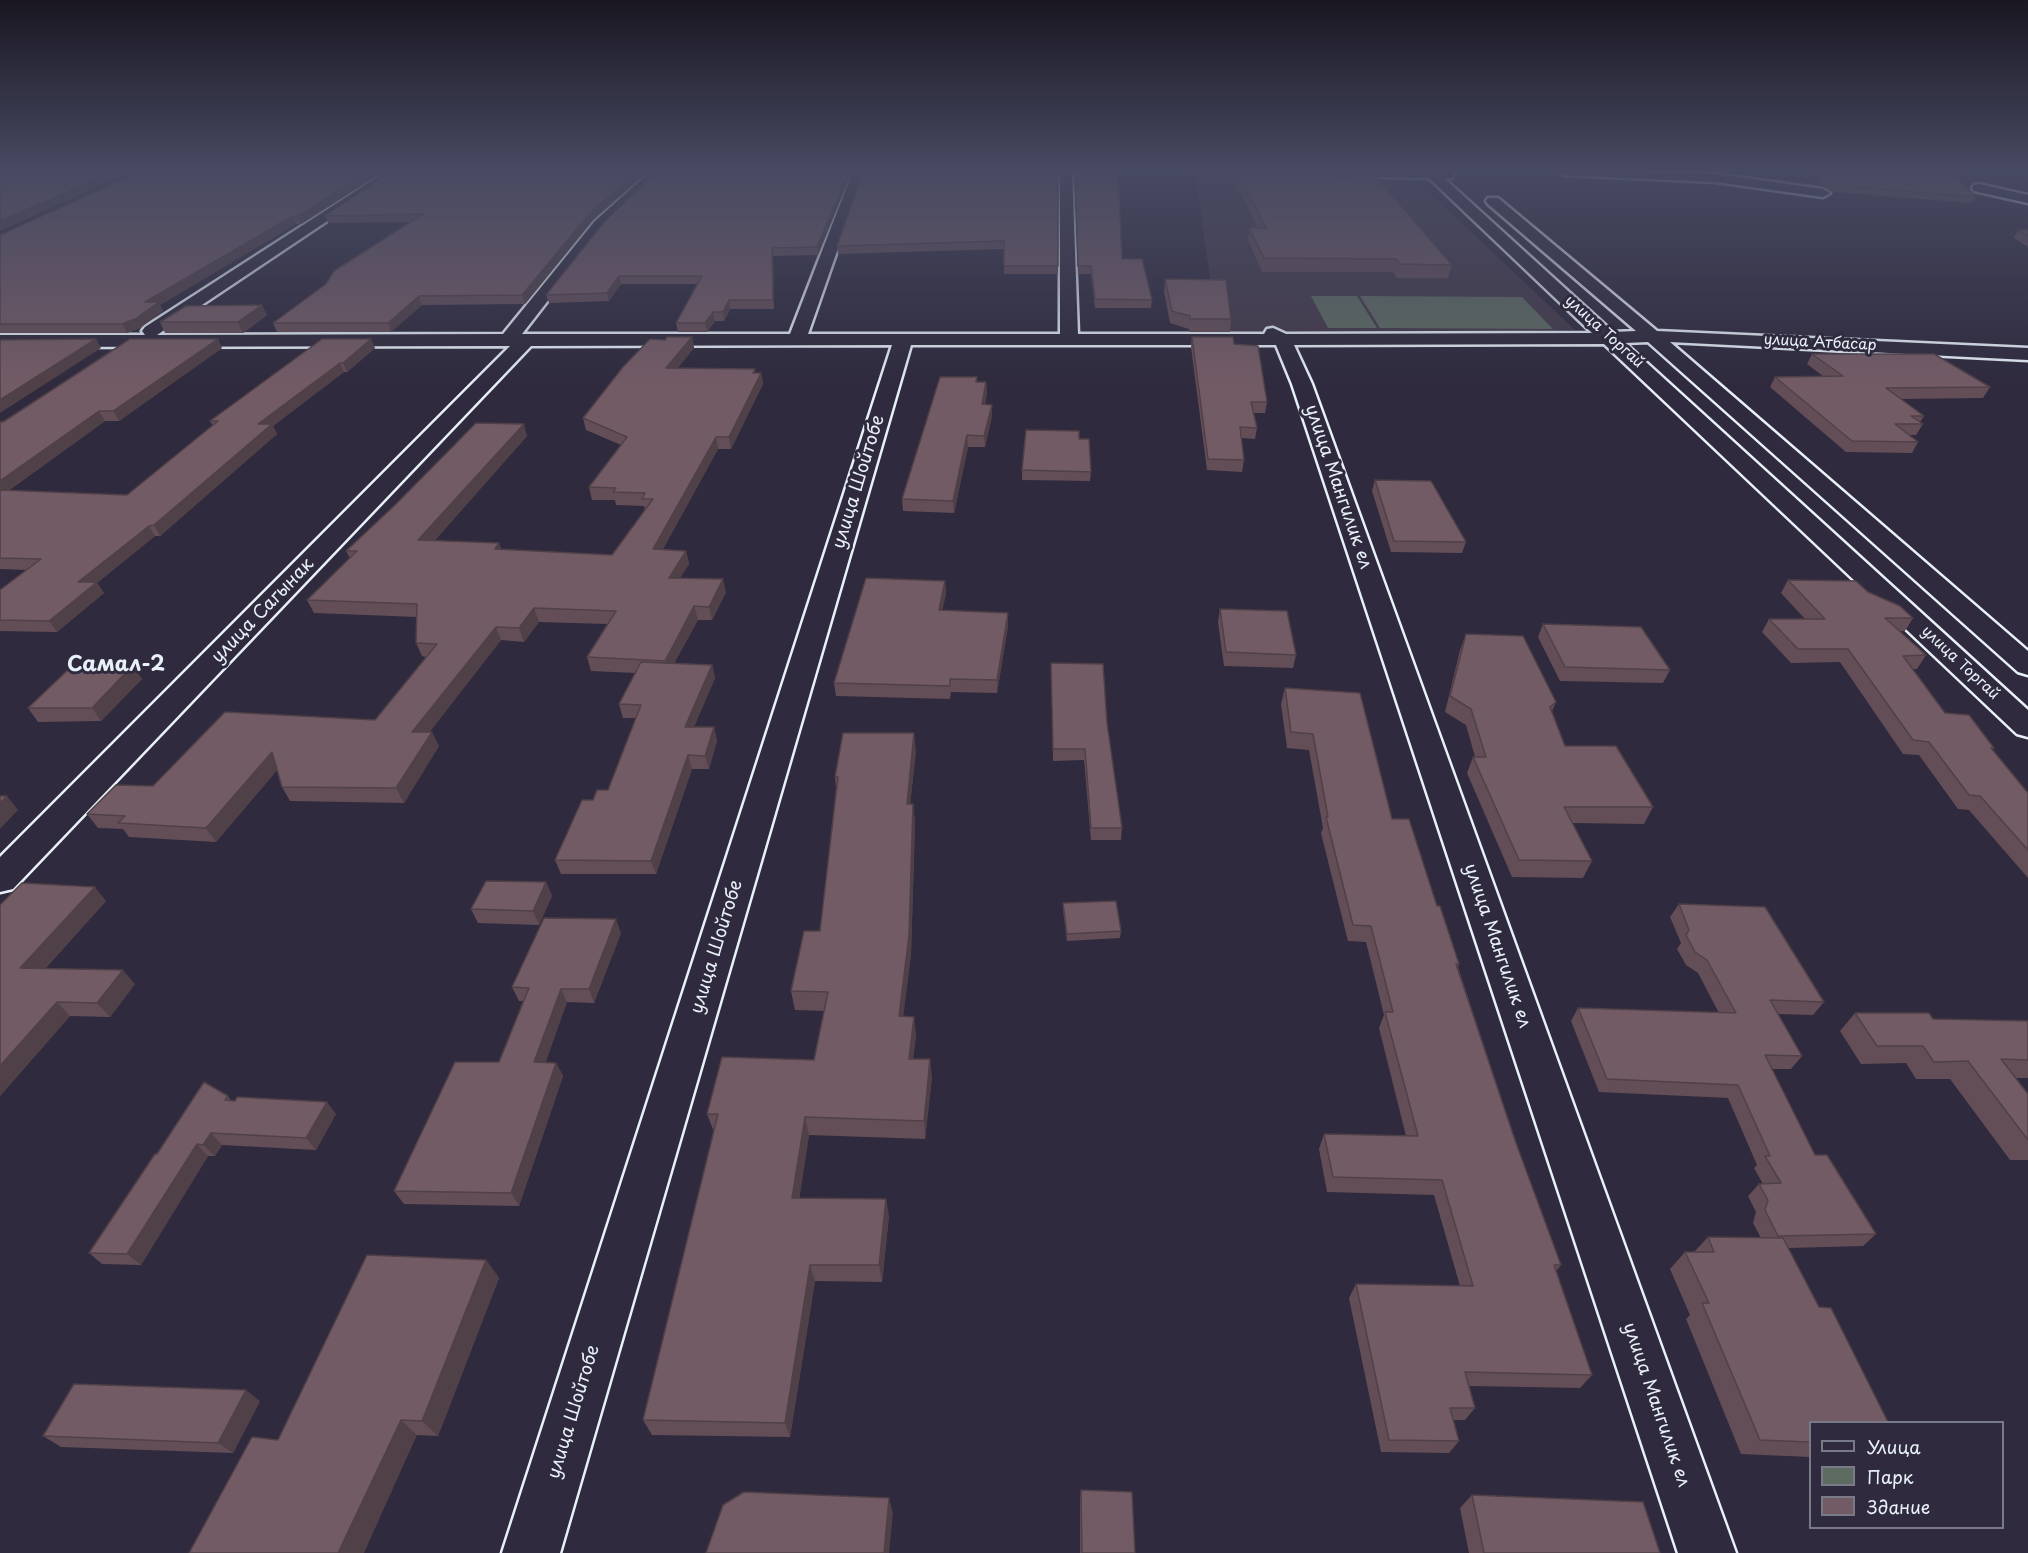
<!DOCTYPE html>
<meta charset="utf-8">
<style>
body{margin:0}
#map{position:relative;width:2028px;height:1553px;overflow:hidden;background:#2f2a3d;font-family:"Playpen Sans",sans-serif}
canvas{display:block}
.legend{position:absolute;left:1809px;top:1421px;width:195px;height:108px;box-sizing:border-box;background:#2f2a3d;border:2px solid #797a88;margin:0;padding:8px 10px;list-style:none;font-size:18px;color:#e8f1f8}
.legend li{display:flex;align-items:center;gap:12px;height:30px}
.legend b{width:30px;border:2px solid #797a88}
</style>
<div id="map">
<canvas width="2028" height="1553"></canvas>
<ul class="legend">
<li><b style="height:8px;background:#2f2a3d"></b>Улица</li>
<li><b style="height:16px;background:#5e6b61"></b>Парк</li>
<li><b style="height:16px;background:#735b65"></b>Здание</li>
</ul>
</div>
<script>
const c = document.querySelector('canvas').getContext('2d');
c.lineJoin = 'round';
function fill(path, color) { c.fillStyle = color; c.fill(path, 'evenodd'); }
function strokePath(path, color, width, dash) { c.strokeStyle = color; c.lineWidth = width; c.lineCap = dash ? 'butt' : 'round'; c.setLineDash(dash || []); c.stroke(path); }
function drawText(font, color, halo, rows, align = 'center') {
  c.font = font + ' "Playpen Sans",sans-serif'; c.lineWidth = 6; c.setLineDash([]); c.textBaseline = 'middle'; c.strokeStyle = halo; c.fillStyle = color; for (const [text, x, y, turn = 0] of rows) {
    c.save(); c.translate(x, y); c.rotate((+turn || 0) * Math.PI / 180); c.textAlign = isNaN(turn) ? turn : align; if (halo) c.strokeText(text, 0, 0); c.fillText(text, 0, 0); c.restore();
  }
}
const built = new Path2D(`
 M1195 172 1415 179 1575 330 1218 335Z`);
const green = new Path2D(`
 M1311 296H1357L1377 328H1328Z
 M1360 296 1522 297 1553 329 1380 328Z`);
const minor = new Path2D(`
 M387 171H402L157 335 503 334 595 221 651 171H664L605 227 522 334H790L853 171H865L808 334H1060V171H1072L1078 334H1264L1267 329 1273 328 1286 334 1592 333 1429 178 1290 175 1284 171H1436L1452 172 1453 175 1452 178 1445 179 1613 332 1636 331 1488 204 1486 201 1488 198H1498L1657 331 2028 348V360L1670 342 2028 651V675L2018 672 1648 342 1625 343 2028 710V737L2017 734 1604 344 1294 345 1312 384 1736 1553H1678L1292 384 1276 345H911L560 1553H502L892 345 531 346 13 889 0 892V857L510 346 0 347V335H145L142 331 145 327Z
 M1558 171 1716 174 1823 189 1830 193 1823 197 1716 182 1564 175Z
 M1979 184 2028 195V203L1974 191 1972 188 1974 185Z`);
const wall = new Path2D(`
 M142 171H384L301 224H296L160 305 163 311 140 328 127 333H0V235Z
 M392 171 593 220 525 304 422 305 391 332H277L273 323 410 222 328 223 325 216Z
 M658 171H852L818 255 773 256 774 309H730L724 321H715L707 332H678L676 323 698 284H621L609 301 549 303 546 295Z
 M1058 171V274H1004V249L838 254 837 246Z
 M1074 171H1113L1111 177 1122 259 1152 300 1151 308H1095L1091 274H1078Z
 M1230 171H1288L1292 176 1452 265 1448 278H1397L1393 272H1262L1248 240 1249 228H1258Z
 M1812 171H1950L1976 197 1972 203 1832 192 1823 187Z
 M2018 230H2028V247L2014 238Z
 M1165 279 1231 319 1230 332H1189V329L1170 323 1164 291Z
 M267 315 243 333H165L160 322Z
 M692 337 694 348 677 368 755 369V373H761L763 384 731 449H718L663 549 686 551 689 564 680 578 726 592 712 620H698L674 663 712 665 715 678 694 727H714L717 741 709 769H692L656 874H561L555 860 593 800 608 790 636 718H623L619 704 635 673 591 671 587 657 608 624 539 622 524 642 501 640 429 732 439 746 404 803 290 801 282 787 277 770 216 842 129 837 123 829 98 828 87 814 153 786 375 720 426 657 422 656 416 643 417 617 314 613 307 600 350 558 346 551 527 436 434 541 501 549 612 555 645 510 644 506 616 505 615 500H592L589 487 621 445 586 430 583 418 665 340Z
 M1192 337 1234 344 1267 402 1265 413H1253L1257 428 1255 439 1241 438 1244 460 1242 472 1207 470 1191 347Z
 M322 339 375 348 347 372H344L273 426 277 434 160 536H155L97 583 104 593 57 632 0 631V590L27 570 0 569V422L222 348 119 421H105L8 491 127 495 213 426 210 421Z
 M1812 354 1990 387 1983 398 1901 399 1924 416 1920 422 1923 424 1916 435H1909L1918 442 1912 453 1846 452 1770 387 1775 377 1823 376 1807 364Z
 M977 382H986L987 393 985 404 992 405V416L985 447H968L954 513 903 511 902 499Z
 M1079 439 1091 472 1090 481 1022 480V470Z
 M1375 480 1466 542 1462 553 1391 552 1372 491Z
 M1788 580 1868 592 1913 618 1905 631H1899L1926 655 1917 669H1913L1945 713 1994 748 1993 750 2028 793V878L1969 810 1958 809 1919 755 1903 754 1840 662 1791 663 1762 632 1769 619H1805L1781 593Z
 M945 581 946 594 942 610 1008 626 997 693 951 692 950 699 836 696 834 683Z
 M1220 609 1296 655 1293 668 1224 666 1218 622Z
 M1543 624 1670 670 1663 683 1560 681 1538 637Z
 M1466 634 1556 702 1552 711 1565 746 1653 807 1644 824 1573 823 1592 861 1583 878 1512 877 1467 773 1473 757H1475L1466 725 1445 712 1460 650Z
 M1051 663 1122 828 1121 840H1091L1084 760 1053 761Z
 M142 679 101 721 38 722 28 708Z
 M1285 688 1392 819 1437 906 1459 964 1458 967 1516 1143 1561 1265 1556 1271 1592 1375 1580 1388 1469 1386 1475 1408 1465 1420H1453L1459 1441 1449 1453 1381 1452 1349 1298 1356 1284 1460 1286 1434 1195 1327 1192 1319 1149 1324 1134 1406 1136 1379 1028 1384 1015 1366 942 1348 941 1321 833 1323 828 1309 750 1287 748 1281 704Z
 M916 751 910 804H913L915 823 911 954 903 1016 916 1035 913 1059 932 1077 925 1139 809 1135 799 1198 889 1216 882 1282 815 1281 790 1437 652 1435 643 1420 714 1132 707 1114 814 1060 825 1011 795 1010 791 991 820 931 836 788 835 777Z
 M546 882 552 896 539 925 478 923 471 909Z
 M106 901 45 969 135 984 110 1017 70 1016 0 1096V905Z
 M1063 903 1121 931 1120 938 1067 941 1063 910Z
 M1679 904 1824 1002 1813 1015 1778 1014 1802 1056 1791 1069H1772L1815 1155 1876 1234 1863 1246 1788 1248 1810 1422V1457L1741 1454 1686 1319 1690 1315 1670 1269 1685 1252H1694L1708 1237 1761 1238 1753 1223 1756 1212 1748 1196 1759 1184H1763L1754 1168 1757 1165 1728 1098 1599 1092 1571 1021 1578 1008 1719 1013 1698 973 1686 965 1677 949 1681 943 1670 917Z
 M621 933 594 1003 567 1002 545 1062 556 1063 563 1076 519 1206 404 1204 394 1191 499 1062 523 1001H519L512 987Z
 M1855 1013 1933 1019 2028 1021V1078H2015L2028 1094V1160H2010L1950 1079H1916L1906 1063 1861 1064 1840 1031Z
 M228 1096 231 1101 336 1114 316 1150 222 1145 215 1156H208L141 1265 102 1264 89 1253 157 1154Z
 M486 1260 499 1278 438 1436 417 1435 278 1440Z
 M260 1401 233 1453 61 1447 43 1436Z
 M1081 1490 1135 1553H1080V1499Z
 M1472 1495 1660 1553H1469L1460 1508Z`);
const shadedWall = new Path2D(`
 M115 171H134L0 231V221Z
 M370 171H384L301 224 298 216Z
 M639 171H649L593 220 525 304 522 295 591 212Z
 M849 171H852L818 255 817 247Z
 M293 216 296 224 160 305 163 311 140 328 127 333 122 324 145 302Z
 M772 248 773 256 774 309 773 300Z
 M619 276 621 284 609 301 607 293Z
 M419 296 422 305 391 332 388 323Z
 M729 300 730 309 724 321 723 312Z
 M262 305 267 315 243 333 238 322Z
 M713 312 715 321 707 332 705 323Z
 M692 337 694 348 669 379 666 368Z
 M96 339 101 348 0 413V400Z
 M218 339 222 348 119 421 113 411Z
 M371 339 375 348 347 372 343 363Z
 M340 363 344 372 273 426 277 434 160 536 154 525 258 424Z
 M761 373 763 384 731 449 729 437Z
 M986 382 987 393 982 416V404Z
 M992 405V416L985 447 984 436Z
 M99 411 105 421 0 496V481Z
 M524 424 527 436 424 553 418 540Z
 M967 435 968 447 954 513 953 501Z
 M716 437 718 449 656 562 653 549Z
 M149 526 155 536 97 583 104 593 57 632 49 621 78 582Z
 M499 543 504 556 495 549Z
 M686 551 689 564 672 591 669 578Z
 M723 579 726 592 712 620 709 607Z
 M945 581 946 594 939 622V610Z
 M694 606 698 620 668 675 665 661Z
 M534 608 539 622 524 642 519 628Z
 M1008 613V626L997 693V680Z
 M496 627 501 640 419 746 412 732Z
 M133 665 142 679 101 721 92 708Z
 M712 665 715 678 688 741 685 727Z
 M714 727 717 741 709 769 705 756Z
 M432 732 439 746 404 803 396 788Z
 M914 733 916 751 908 823 907 804Z
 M272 752 280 767 216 842 206 828Z
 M688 755 692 769 656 874 651 861Z
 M7 796 18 810 0 829V803Z
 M913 804 915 823 911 954 901 1035 899 1016Z
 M546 882 552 896 539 925 533 911Z
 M95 887 106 901 33 982 20 968Z
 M616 919 621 933 594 1003 589 989Z
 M123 970 135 984 110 1017 97 1003Z
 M561 989 567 1002 541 1076 534 1062Z
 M57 1002 70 1016 0 1096V1066Z
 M914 1017 916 1035 911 1077 909 1059Z
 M930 1059 932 1077 925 1139 924 1121Z
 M556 1063 563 1076 519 1206 511 1193Z
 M327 1102 336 1114 316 1150 306 1138Z
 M805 1117 809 1135 797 1215 792 1198Z
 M211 1133 222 1145 215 1156 203 1145Z
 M197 1144 208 1156 141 1265 127 1254Z
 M886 1199 889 1216 882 1282 879 1265Z
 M486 1260 499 1278 438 1436 422 1421Z
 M810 1265 815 1281 790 1437 785 1423Z
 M246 1390 260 1401 233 1453 218 1443Z
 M401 1420 417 1435 364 1553H338Z
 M889 1498 893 1513 889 1553H884Z`);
const building = new Path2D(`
 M0 171H115L0 221Z
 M142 171H370L298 216H293L145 302H159L135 319 122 324H0V235Z
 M392 171H639L591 212 522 295 419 296 388 323H273L326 284 334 271 423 214 325 216Z
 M658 171H849L817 247 772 248 773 300H729L723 312H713L705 323H676L702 276H619L607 293 546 295 605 221Z
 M864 171H1058V266H1004V241L837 246Z
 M1075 171H1111L1110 177H1118L1122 259H1142L1152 300 1095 299 1091 266H1078Z
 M1237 171H1288L1292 176 1376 177 1452 265 1400 264 1396 259 1264 258 1249 228H1266Z
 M1819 171H1950L1976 197 1834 185 1826 180Z
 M2018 230H2028V236Z
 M1165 279 1226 280 1231 319H1190V316L1172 311Z
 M262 305 238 322H160L186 306Z
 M667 337H692L666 368 755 369 753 373H761L729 437H716L653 549 686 551 669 578 723 579 709 607 694 606 665 661 587 657 616 611 534 608 519 628 496 627 412 732H432L396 788 282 787 272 752 206 828 118 823 125 816 87 814 116 785 153 786 225 712 375 720 437 644 416 643 417 604 307 600 357 551H346L396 504 476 423 524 424 418 540 499 543 495 549 612 555 653 499H642L645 493 613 492 616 488 589 487 627 437 583 418 623 367 650 339 665 340Z
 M1192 337H1233L1234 344 1258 346 1267 402H1251L1257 428 1240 427 1244 460 1208 459Z
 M96 339 0 400V340Z
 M130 339H218L113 411H99L0 481V422H3Z
 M322 339H371L343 363H340L258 424H272L154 525 149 526 78 582H97L49 621 0 620V590L41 559 0 558V490L127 495 218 421H210Z
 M1812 354H1934L1990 387 1886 388 1924 416H1911L1923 424H1895L1918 442 1852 441 1775 377 1843 376Z
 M940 377H977L976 382H986L982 404 992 405 984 436 967 435 953 501 902 499Z
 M1026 430 1079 431V439H1089L1091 472 1022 470Z
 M1375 480 1431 481 1466 542 1394 541Z
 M866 578 945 581 939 610 1008 613 997 680 950 679V686L834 683Z
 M1788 580 1856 581 1868 592 1900 606 1913 618H1885L1926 655 1903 656 1945 713 1969 715 1994 748H1991L2028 793V850L1980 796 1969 795 1929 742 1913 740 1848 649H1798L1769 619H1825Z
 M1220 609 1287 611 1296 655 1226 652Z
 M1543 624 1641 627 1670 670 1565 667Z
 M1466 634 1523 636 1556 702 1550 707 1565 746H1616L1653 807H1564L1592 861 1519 860 1473 757H1486L1471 709 1450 696Z
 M641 662 712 665 685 727H714L705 756 688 755 651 861 555 860 582 800H593L597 790H608L641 705 619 704Z
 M1051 663 1103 664 1107 723 1122 828H1091L1085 749H1053Z
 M133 665 92 708H28L72 666Z
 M1285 688 1360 693 1392 819H1409L1437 906H1440L1459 964H1456L1516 1143 1561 1265H1554L1592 1375 1465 1372 1475 1408H1450L1459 1441 1389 1440 1356 1284 1473 1286 1442 1180 1333 1177 1324 1134 1418 1136 1385 1012H1393L1371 926 1353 925 1326 817H1328L1313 734 1291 732Z
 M843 733H914L907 804H913L909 935 899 1016 914 1017 909 1059H930L924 1121 805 1117 792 1198 886 1199 879 1265H810L785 1423 643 1420 718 1114H707L722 1057 814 1060 828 992 791 991 804 931H820L838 777H835Z
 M0 796H7L0 803Z
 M486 881 546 882 533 911 471 909Z
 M22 883 95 887 20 968 123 970 97 1003 57 1002 0 1066V905Z
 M1116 901 1121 931 1067 934 1063 903Z
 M1679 904 1765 907 1824 1002 1770 1000 1802 1056 1765 1055 1815 1155H1827L1876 1234 1778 1236 1765 1210 1768 1200 1759 1184 1781 1183 1765 1156H1770L1738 1085 1607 1079 1578 1008 1736 1013 1707 960 1695 952 1686 935 1689 930Z
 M544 918 616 919 589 989H561L534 1062 556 1063 511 1193 394 1191 455 1062H499L529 988 512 987Z
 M1855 1013H1929L1933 1019 2028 1021V1060L2001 1059 2028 1094V1140L1968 1061 1934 1062 1923 1046H1877Z
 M204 1082 228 1096 225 1100 235 1101 237 1097 327 1102 306 1138 211 1133 203 1145 197 1144 127 1254 89 1253 155 1154H157Z
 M1708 1237 1783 1238 1819 1307 1831 1308 1888 1422H1810V1442L1760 1440 1702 1303H1709L1685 1252H1714Z
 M367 1255 486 1260 422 1421 401 1420 338 1553H189L252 1437 278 1440Z
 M74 1384 246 1390 218 1443 43 1436Z
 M1081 1490 1132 1492 1135 1553H1082Z
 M744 1492 889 1498 884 1553H706L723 1505Z
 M1472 1495 1643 1502 1660 1553H1484Z`);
const farStreetnames = [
 ["улица Торгай",1604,332,42],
 ["улица Атбасар",1820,343,3],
 ["улица Торгай",1960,663,43]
];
const streetNames = [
 ["улица Шойтобе",859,482,-73],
 ["улица Мангилик ел",1338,487,71],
 ["улица Сагынак",263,611,-46],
 ["улица Мангилик ел",1497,946,71],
 ["улица Шойтобе",717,947,-73],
 ["улица Мангилик ел",1656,1405,71],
 ["улица Шойтобе",574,1412,-73]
];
const quarterNames = [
 ["Самал-2",116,665]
];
fill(built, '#433949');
fill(green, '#5e6b61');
strokePath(minor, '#e8f1f8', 5);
fill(minor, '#2f2a3d');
fill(wall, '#634e57');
fill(shadedWall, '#504047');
fill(building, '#735b65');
strokePath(building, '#504047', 1.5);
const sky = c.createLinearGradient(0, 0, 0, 388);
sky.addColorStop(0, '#1a1722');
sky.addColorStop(0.44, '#474a62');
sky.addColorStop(1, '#474a6200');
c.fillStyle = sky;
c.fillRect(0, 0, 2028, 388);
drawText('15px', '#e8f1f8', '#2f2a3d', farStreetnames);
drawText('18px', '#e8f1f8', '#2f2a3d', streetNames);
drawText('bold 21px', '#e8f1f8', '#2f2a3d', quarterNames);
</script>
